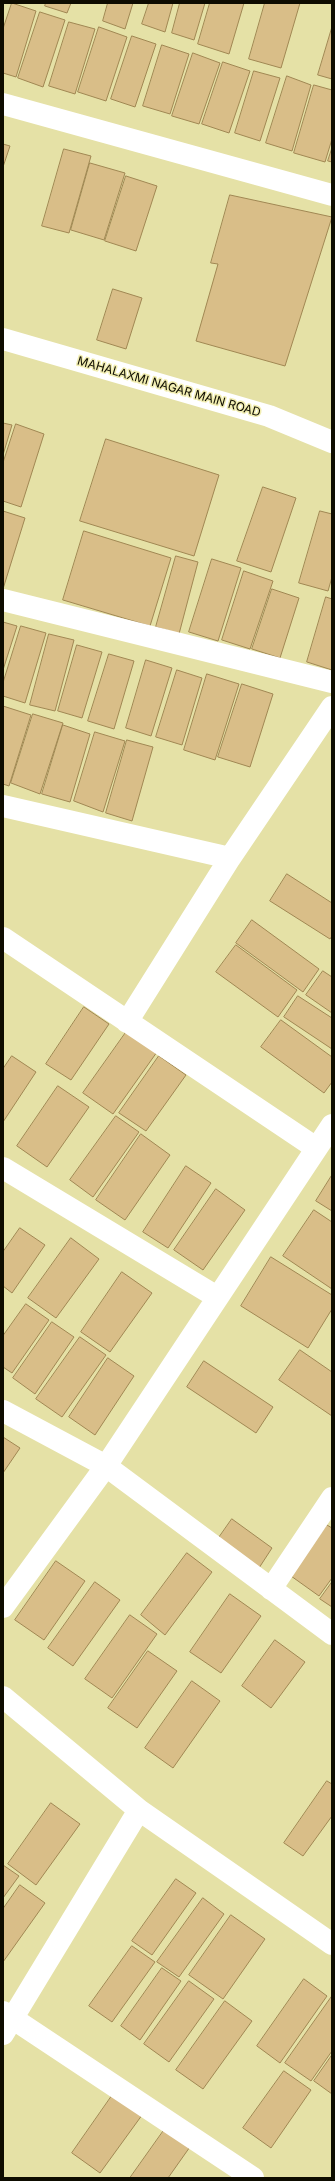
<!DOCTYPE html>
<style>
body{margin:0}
#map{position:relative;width:335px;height:2181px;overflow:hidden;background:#e5e1a6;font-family:Inter,sans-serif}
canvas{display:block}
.frame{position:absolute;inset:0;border:4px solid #0e0c00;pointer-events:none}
</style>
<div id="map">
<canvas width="335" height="2181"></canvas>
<div class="frame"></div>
</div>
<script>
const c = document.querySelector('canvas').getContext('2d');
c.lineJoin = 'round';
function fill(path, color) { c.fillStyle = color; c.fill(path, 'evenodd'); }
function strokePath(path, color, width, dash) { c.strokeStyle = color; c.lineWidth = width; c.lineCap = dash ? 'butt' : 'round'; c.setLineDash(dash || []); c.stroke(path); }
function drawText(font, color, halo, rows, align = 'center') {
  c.font = font + ' Inter,sans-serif'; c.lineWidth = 3; c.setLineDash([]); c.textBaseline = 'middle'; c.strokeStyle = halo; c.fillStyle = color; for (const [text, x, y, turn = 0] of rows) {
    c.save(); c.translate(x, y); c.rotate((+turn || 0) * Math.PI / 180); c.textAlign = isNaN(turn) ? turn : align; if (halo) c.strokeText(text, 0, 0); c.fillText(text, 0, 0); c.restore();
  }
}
const building = new Path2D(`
 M12 3 36 11 16 77 3 73V29Z
 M46 3H71L67 13 45 6Z
 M108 3H133L125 29 103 21Z
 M149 3H173L165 32 142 24Z
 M180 3H205L194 40 172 33Z
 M210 3H244L229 54 198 44Z
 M265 3H300L281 68 249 59Z
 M40 12 65 20 43 87 18 78Z
 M69 22 95 29 75 94 49 86Z
 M99 27 127 37 106 101 78 92Z
 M332 27V79L318 75Z
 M132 36 156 44 135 107 111 99Z
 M162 45 189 54 170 114 143 106Z
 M193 53 220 63 199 124 172 116Z
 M223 62 250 71 229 133 202 124Z
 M254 71 280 78 260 141 235 133Z
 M287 76 311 85 292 151 266 143Z
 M314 85 332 90V139L325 162 294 153Z
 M3 144 10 146 3 167Z
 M332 148V162L328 161Z
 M64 149 91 156 69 233 42 226Z
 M90 163 125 173 104 240 71 230Z
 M126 176 157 186 136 251 105 241Z
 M230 195 332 217 285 366 196 341 218 264 211 263Z
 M113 289 142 298 126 349 97 340Z
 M3 423 12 425 3 455Z
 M16 424 44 434 21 507 3 501V463Z
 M106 439 219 475 194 556 80 521Z
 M263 487 296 498 271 572 237 561Z
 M3 511 25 518 3 589Z
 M320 511 332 514V577L328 591 299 583Z
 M84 531 171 558 150 626 63 600Z
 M176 556 198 562 179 634 156 627Z
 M212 559 241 568 218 641 189 632Z
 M244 571 273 581 250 649 222 640Z
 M272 589 299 598 280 658 252 649Z
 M326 597 332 599V670L307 662Z
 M3 622 17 626 3 670Z
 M21 626 46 633 25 703 3 696V683Z
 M49 634 74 640 55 711 30 705Z
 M77 645 102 652 82 718 58 711Z
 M109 654 134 661 114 729 88 721Z
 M146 660 172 668 151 736 126 728Z
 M177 670 202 678 182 745 156 737Z
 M207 674 239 684 215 760 184 750Z
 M242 684 273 694 250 767 218 757Z
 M3 706 31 715 9 786 3 784Z
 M33 714 63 723 40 794 11 783Z
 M63 725 90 734 70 802 42 794Z
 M95 732 125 741 103 812 74 801Z
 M127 740 153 747 132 821 106 813Z
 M287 874 332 903V936L330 939 270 901Z
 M252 920 319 969 303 992 236 943Z
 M236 945 297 990 278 1017 216 972Z
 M323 971 332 977V1013L306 995Z
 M298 996 332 1018V1049L284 1017Z
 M84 1007 109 1024 71 1080 46 1064Z
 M281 1020 332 1057V1082L324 1093 261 1047Z
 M127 1031 157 1052 113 1114 83 1093Z
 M12 1056 36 1072 3 1122V1069Z
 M159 1056 186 1075 146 1131 119 1113Z
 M58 1086 89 1107 47 1167 17 1146Z
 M116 1116 139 1132 93 1197 70 1180Z
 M141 1134 170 1155 125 1220 96 1200Z
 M186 1166 211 1183 168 1248 143 1232Z
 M332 1175V1211L316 1201Z
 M216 1189 245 1210 203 1270 174 1250Z
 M314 1210 332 1222V1289L283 1256Z
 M20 1228 45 1245 12 1293 3 1286V1252Z
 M71 1238 99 1259 56 1318 28 1298Z
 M271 1257 332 1295V1309L308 1348 241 1306Z
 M122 1272 152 1293 110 1352 81 1332Z
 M26 1304 49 1320 12 1373 3 1367V1336Z
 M52 1322 74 1337 35 1394 13 1378Z
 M80 1337 106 1355 62 1417 36 1399Z
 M300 1350 332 1372V1416L279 1380Z
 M108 1358 134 1376 95 1435 69 1417Z
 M204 1361 273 1407 256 1433 187 1387Z
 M3 1437 20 1448 3 1473Z
 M232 1519 272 1548 259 1568 218 1539Z
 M327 1525 332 1528V1578L319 1596 291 1576Z
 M187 1553 212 1572 165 1635 141 1615Z
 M56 1561 85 1581 44 1640 15 1620Z
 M95 1582 120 1600 73 1666 48 1648Z
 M332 1582V1607L320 1599Z
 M230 1594 261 1616 221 1673 190 1652Z
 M130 1615 157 1634 112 1698 85 1679Z
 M275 1640 305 1662 271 1708 242 1686Z
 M148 1651 177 1671 137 1728 108 1708Z
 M192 1681 220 1701 173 1768 145 1748Z
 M327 1781 332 1784V1816L303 1856 284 1843Z
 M51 1803 80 1824 36 1885 8 1864Z
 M3 1865 19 1876 3 1898Z
 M176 1879 196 1893 152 1955 132 1941Z
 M20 1885 45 1903 3 1962V1909Z
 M203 1898 224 1914 179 1977 157 1962Z
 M231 1915 265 1939 223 1999 189 1975Z
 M132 1946 155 1962 112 2022 89 2006Z
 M162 1968 181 1981 140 2040 121 2026Z
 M304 1979 327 1996 280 2063 257 2046Z
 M189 1981 214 1999 169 2062 144 2044Z
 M332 1996V2051L311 2081 285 2063Z
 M225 2001 252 2021 203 2089 176 2070Z
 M332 2055V2094L314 2081Z
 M284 2071 311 2090 271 2148 243 2128Z
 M116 2090 145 2111 100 2173 72 2153Z
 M167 2126 192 2144 168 2178H130Z`);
const street = new Path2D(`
 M3 104 332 195
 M3 600 332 682
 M3 806 230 858
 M3 938 316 1148
 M127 1022 230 858 332 707
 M3 1168 217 1297
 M3 1411 106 1466 332 1125
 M271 1589 332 1498
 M3 1607 106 1466 332 1634
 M3 1697 139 1810
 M3 2012 253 2178
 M3 2034 139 1810 332 1944`);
const secondary = new Path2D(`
 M3 339 269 416 332 442`);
const streetNames = [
 ["MAHALAXMI NAGAR MAIN ROAD",169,387,16]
];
fill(building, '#d9be88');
strokePath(building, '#a08753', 1);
strokePath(street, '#fff', 22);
strokePath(secondary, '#fff', 22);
drawText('12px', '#0e0c00', '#f2eeb2', streetNames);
</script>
